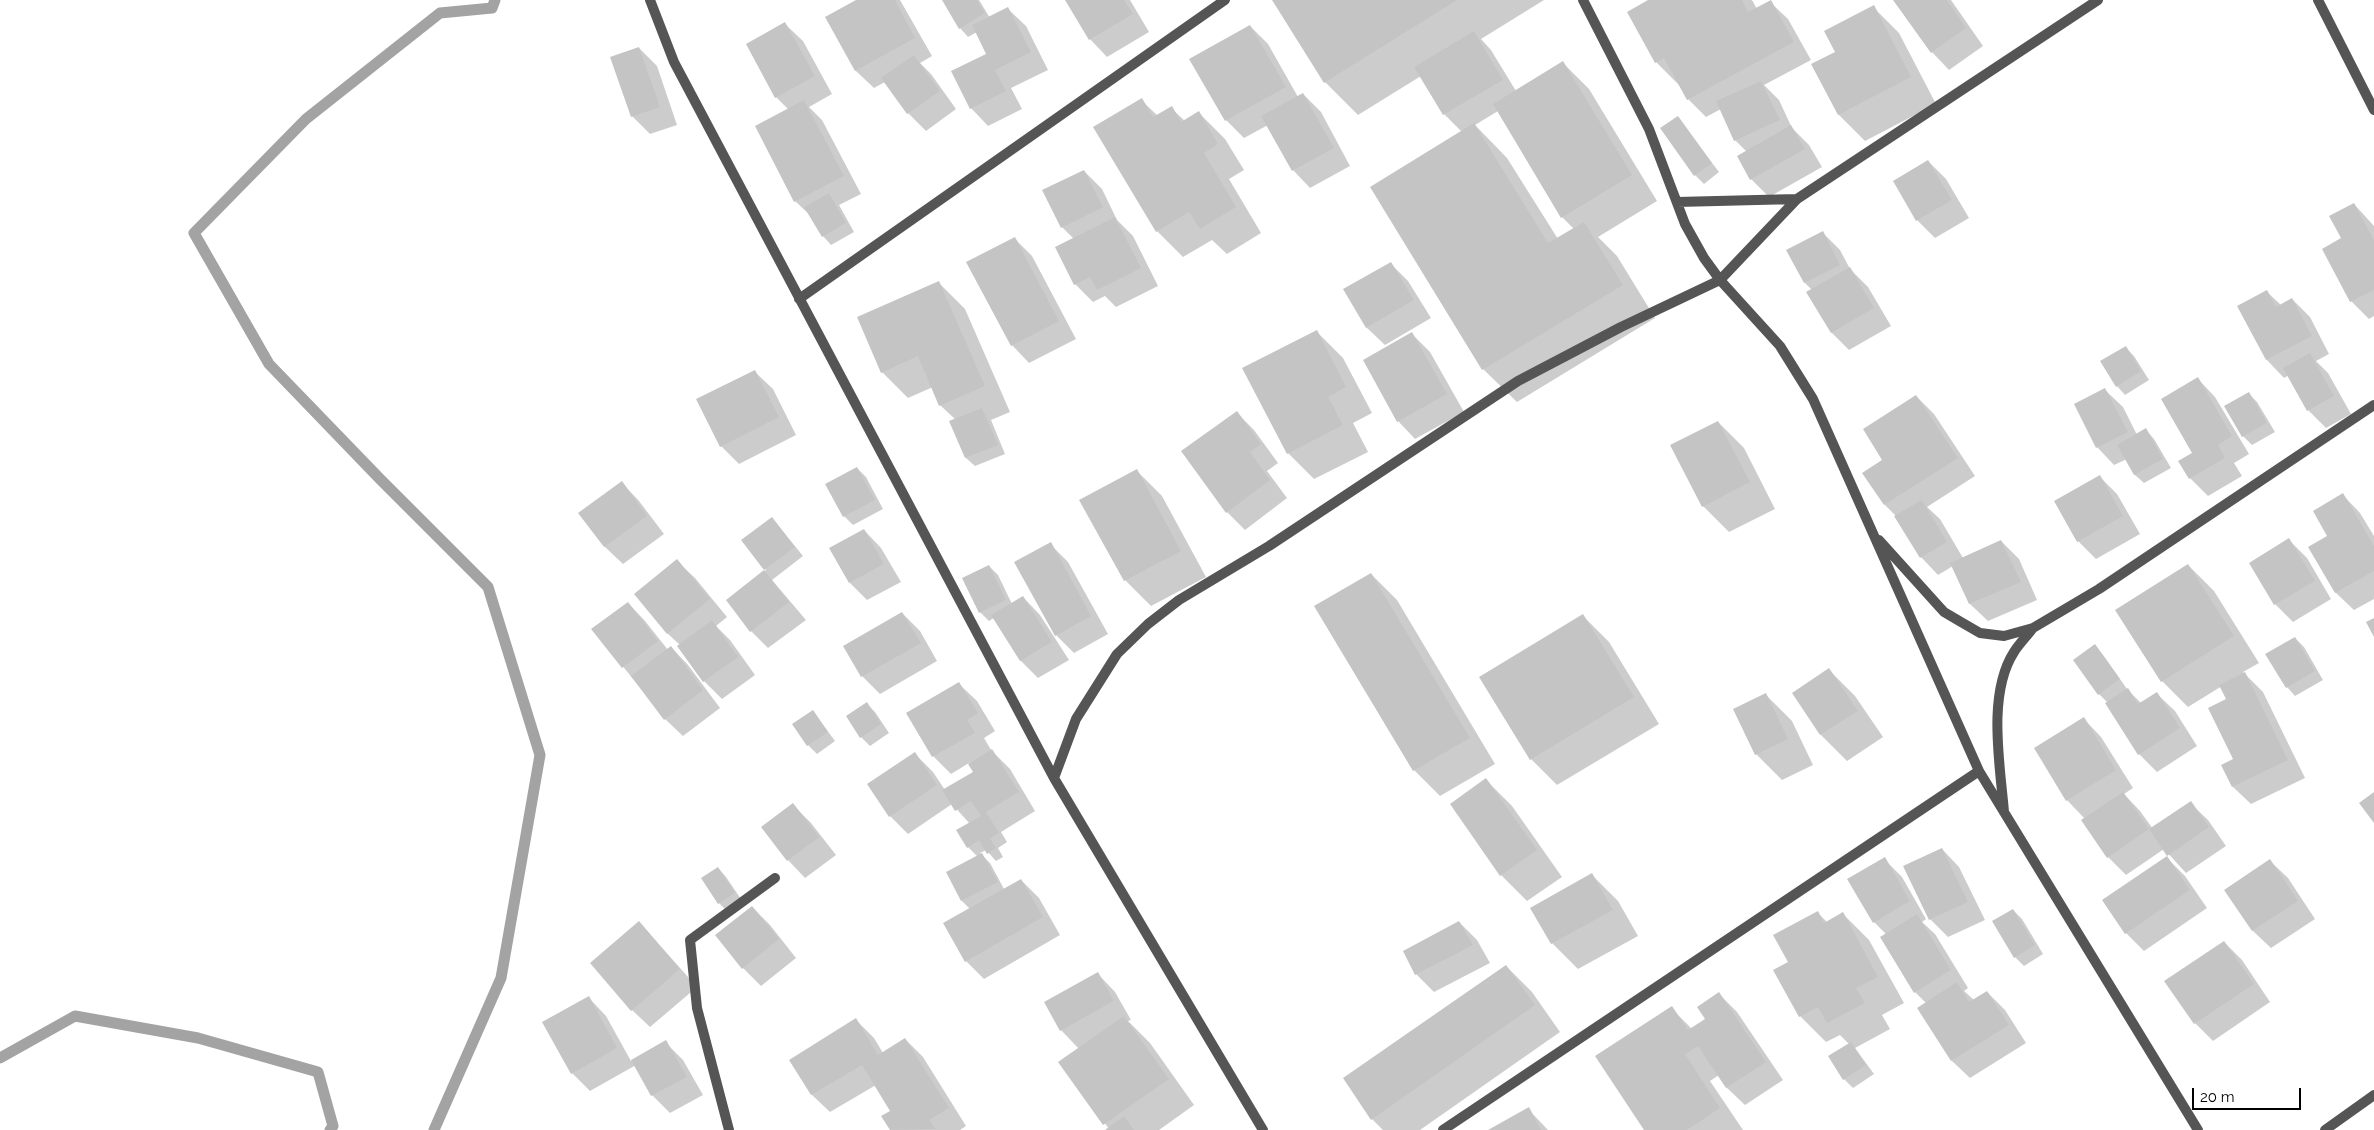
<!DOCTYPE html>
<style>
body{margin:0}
#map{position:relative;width:2374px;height:1130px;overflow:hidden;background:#fff;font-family:Raleway,sans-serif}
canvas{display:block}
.scale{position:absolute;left:2192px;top:1088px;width:109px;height:22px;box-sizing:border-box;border:2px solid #000;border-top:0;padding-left:6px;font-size:15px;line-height:18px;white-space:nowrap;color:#000;-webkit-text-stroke:4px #fff;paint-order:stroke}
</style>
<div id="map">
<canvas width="2374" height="1130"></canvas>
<div class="scale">20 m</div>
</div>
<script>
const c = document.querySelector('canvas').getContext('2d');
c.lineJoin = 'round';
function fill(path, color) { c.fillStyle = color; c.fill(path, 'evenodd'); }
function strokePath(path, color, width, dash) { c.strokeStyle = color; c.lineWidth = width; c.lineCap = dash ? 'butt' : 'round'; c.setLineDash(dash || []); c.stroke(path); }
const shadow = new Path2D(`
 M859 0H900L932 56 920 63 931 74 956 109 926 131 908 113 885 82 874 88 856 71 827 18Z
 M943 0H979L990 18 1008 9 1026 26 1048 70 1011 88 1022 109 988 126 971 108 988 54 977 32 968 37 960 28Z
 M1066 0H1130L1149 32 1107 57 1090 39Z
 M1273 0H1544L1481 39 1491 50 1516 91 1563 63 1589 89 1657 201 1598 237 1617 256 1655 318 1517 402 1483 369 1462 132 1444 114 1421 76 1358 115 1325 82ZM1498 111 1562 217 1574 229 1558 239 1507 158 1475 125Z
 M1651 0H1752L1757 9 1770 2 1788 19 1811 60 1764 85 1779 100 1792 128 1809 145 1822 167 1769 197 1751 179 1747 152 1735 140 1721 109 1706 117 1688 99 1682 88 1656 62Z
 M1895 0H1951L1983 46 1949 70 1932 52Z
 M1873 7 1899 33 1936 104 1865 141 1839 115 1813 65 1837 53Z
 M785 24 803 41 832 94 809 107 822 120 861 194 839 205 854 232 831 245 823 236 812 217 795 201 789 110 776 97Z
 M1250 26 1268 44 1298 97 1303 94 1321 112 1350 166 1310 188 1293 170 1268 125 1244 138 1226 120Z
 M639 48 657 66 677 125 650 134 632 116Z
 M1141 100 1158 116 1171 108 1185 121 1199 113 1225 139 1244 170 1229 179 1261 233 1227 254 1212 240 1183 257 1157 231Z
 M1677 117 1719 172 1704 184 1695 175 1662 128Z
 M1928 161 1946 179 1969 218 1935 238 1917 220Z
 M1084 171 1102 189 1117 220 1133 236 1158 286 1116 307 1105 296 1093 302 1075 284 1074 239 1062 227Z
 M2354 204 2374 226V316L2369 319 2351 301 2343 239Z
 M1823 233 1840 250 1850 269 1868 287 1891 326 1849 350 1832 333 1812 290 1805 283Z
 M1014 238 1032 256 1076 339 1029 363 1012 345Z
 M1390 263 1408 281 1431 318 1385 345 1367 328 1345 290Z
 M939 283 965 309 1010 412 991 420 1005 454 975 466 966 458 951 422 956 420 940 405 933 387 908 398 882 372Z
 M2267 292 2281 305 2292 299 2310 317 2329 354 2316 361 2328 373 2351 414 2326 428 2308 410 2289 375 2284 378 2267 360 2239 306Z
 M1317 332 1343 358 1372 413 1353 423 1368 452 1314 479 1288 453Z
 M1412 334 1430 352 1464 412 1415 439 1398 421Z
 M2125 347 2134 356 2149 380 2125 395 2117 386Z
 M755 372 773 389 796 435 739 464 721 446Z
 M2198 379 2215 397 2249 454 2234 463 2242 476 2208 496 2190 478 2194 453Z
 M2105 390 2123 407 2137 435 2146 430 2154 439 2171 468 2144 483 2135 475 2127 459 2114 465 2097 447Z
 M2249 394 2257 402 2275 432 2252 445 2243 436Z
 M1916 396 1934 414 1975 476 1927 507 1940 519 1963 558 2001 541 2019 559 2037 600 1988 621 1970 604 1953 566 1938 575 1921 557 1896 516 1885 505 1884 460Z
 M1237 413 1254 430 1278 463 1267 471 1287 498 1245 530 1227 512Z
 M1718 422 1744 448 1775 509 1729 532 1703 506Z
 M857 468 866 477 883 509 853 525 844 516Z
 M1136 470 1162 496 1206 577 1151 606 1125 580Z
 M2100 477 2117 494 2140 534 2096 559 2078 541 2056 502Z
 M622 483 639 501 664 534 623 564 605 547 580 513Z
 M2343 495 2360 513 2374 536V599L2354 610 2336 593 2310 547 2329 536Z
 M772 518 803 556 772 580 806 620 768 648 751 631 727 600 766 570 743 540Z
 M864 530 881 548 901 582 867 600 850 583Z
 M2289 540 2307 558 2331 599 2293 622 2275 604Z
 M1050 544 1068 562 1108 634 1074 653 1056 635Z
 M677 561 695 578 727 617 716 626 730 640 755 675 722 699 704 681 680 645 667 633Z
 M2188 565 2214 591 2259 663 2243 672 2263 692 2305 778 2251 804 2233 787 2223 766 2235 759 2228 699 2222 686 2188 707 2162 681Z
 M989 566 998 575 1012 604 1023 597 1040 615 1069 660 1038 678 1021 661 994 618 989 621 980 612 963 579Z
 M1371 574 1397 600 1495 764 1440 796 1414 770Z
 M628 603 645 621 668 650 671 647 688 665 720 708 683 736 665 719 593 629Z
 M902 613 920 631 937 661 880 694 862 676 845 647Z
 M1583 616 1609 642 1659 724 1557 785 1531 759Z
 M2295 638 2304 647 2323 680 2295 696 2287 687Z
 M2095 646 2103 655 2127 689 2142 704 2157 694 2175 711 2197 746 2157 772 2139 754 2107 702 2099 694Z
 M1829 670 1855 696 1883 737 1847 761 1821 735 1794 693Z
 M959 684 977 701 995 731 984 738 991 750 1010 769 1035 811 1001 832 1007 842 998 848 1003 857 996 861 986 850 980 853 990 863 1004 889 1021 880 1039 898 1060 935 984 979 966 961 970 909 962 901 948 873 978 857 968 847 970 824 952 804 908 834 890 816 915 754 933 772 945 790 975 772 969 763 951 774 933 756Z
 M1766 695 1792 721 1813 765 1782 780 1756 754 1735 709Z
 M867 704 875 712 889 733 870 746 861 737Z
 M813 711 835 741 817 754 808 745Z
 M2084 719 2101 737 2133 788 2124 794 2140 811 2153 829 2190 803 2208 820 2226 846 2186 873 2164 849 2126 875 2108 857 2082 820 2085 819 2067 800Z
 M1486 780 1512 806 1562 877 1527 901 1501 875 1451 804Z
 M793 805 811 823 836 855 805 878 788 860Z
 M1942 849 1959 867 1985 920 1948 937 1930 919Z
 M2167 858 2185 876 2207 908 2144 951 2126 933Z
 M1884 859 1902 877 1926 919 1922 922 1935 934 1968 988 1964 991 1974 1000 1987 992 2005 1010 2026 1043 1970 1078 1952 1061 1919 1008 1926 1003 1915 992 1886 934 1874 922Z
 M2270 861 2288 878 2315 919 2271 948 2253 931 2226 890Z
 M718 868 726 877 743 902 728 912 719 903 702 878Z
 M1592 875 1618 901 1638 936 1578 969 1552 943 1532 908Z
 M752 907 770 925 796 958 761 986 743 968Z
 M2013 910 2022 919 2043 954 2024 966 2015 957Z
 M1818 913 1827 922 1843 914 1869 940 1904 1003 1882 1015 1890 1029 1855 1048 1874 1074 1853 1088 1844 1079 1849 1044 1840 1035 1826 1042 1800 1016 1790 962Z
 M639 922 697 987 650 1027 632 1010Z
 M1459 922 1477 940 1490 963 1434 992 1416 974 1404 951Z
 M2224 942 2242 960 2270 1002 2213 1041 2195 1023Z
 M1506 966 1532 992 1560 1032 1420 1130H1383L1372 1119Z
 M1098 974 1115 992 1131 1020 1128 1021 1150 1043 1194 1105 1159 1130H1107L1109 1129 1060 1062 1079 1049 1061 1030Z
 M1719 994 1737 1012 1783 1080 1745 1105 1727 1088 1719 1075 1710 1081 1743 1130H1645L1671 1008 1692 1029 1707 1019Z
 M589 998 606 1016 631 1061 665 1042 683 1060 703 1095 670 1113 652 1095 636 1065 590 1091 572 1073Z
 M856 1020 874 1038 883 1053 905 1039 923 1057 966 1126 960 1130H891L883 1116 892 1111 876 1085 830 1112 812 1095 791 1060Z
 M1528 1109 1548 1130H1490Z`);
const stream = new Path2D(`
 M0 1058 75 1016 198 1038 318 1072 333 1126 330 1130
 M434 1130 501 978 540 755 488 587 380 479 269 364 194 233 306 119 440 13 492 8 495 0`);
const building = new Path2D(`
 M856 0H895L915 38 855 71 825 17Z
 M942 0H977L985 13 959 29Z
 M1065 0H1124L1133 14 1089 40Z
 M1272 0H1457L1324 83Z
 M1648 0H1742L1748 12 1771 0 1794 42 1687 100 1664 58 1655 63 1627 12Z
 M1893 0H1947L1966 28 1931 53Z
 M1874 5 1911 77 1838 115 1811 64 1835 52 1824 31Z
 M1008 7 1031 52 995 70 1006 91 970 109 951 71 986 54 972 25Z
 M785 22 815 76 775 98 746 44Z
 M1250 25 1286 87 1225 121 1189 59Z
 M1474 31 1503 80 1443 115 1414 67Z
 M639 47 660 107 631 117 610 57Z
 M914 55 940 91 907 114 881 78Z
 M1563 61 1632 175 1561 218 1493 104Z
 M1761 81 1780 120 1734 141 1716 101Z
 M1303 93 1334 148 1292 171 1261 116Z
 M1142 98 1153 117 1172 106 1181 122 1199 111 1218 144 1204 153 1236 207 1200 229 1189 212 1156 232 1093 127Z
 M804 100 844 176 794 202 755 126Z
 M1678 116 1712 163 1694 176 1660 128Z
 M1474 123 1548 243 1584 222 1623 285 1482 370 1370 187Z
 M1791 125 1805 149 1750 180 1737 156Z
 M1928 160 1952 200 1916 221 1893 181Z
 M1084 170 1103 207 1061 228 1042 190Z
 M829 193 846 223 822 237 804 207Z
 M2354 203 2374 240V290L2350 302 2322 249 2341 238 2329 216Z
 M1115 217 1141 268 1097 290 1090 277 1074 285 1055 247Z
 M1823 231 1840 265 1804 283 1786 250Z
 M1015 237 1059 321 1011 346 966 262Z
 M1391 262 1414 300 1366 328 1343 289Z
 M1850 267 1874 308 1831 333 1806 292Z
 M939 281 985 386 939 406 918 356 881 373 857 317Z
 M2267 290 2276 307 2292 298 2312 336 2266 360 2237 306Z
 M1317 330 1346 387 1328 397 1343 425 1287 454 1242 368Z
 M1412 332 1447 394 1397 422 1363 360Z
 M2126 346 2141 371 2116 387 2100 361Z
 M2310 353 2334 396 2307 411 2283 368Z
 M755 370 779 417 720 447 696 399Z
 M2198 377 2232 436 2218 445 2225 458 2189 479 2178 461 2192 453 2161 399Z
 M2105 388 2128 432 2096 448 2074 404Z
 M2249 392 2267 423 2242 437 2224 406Z
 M1916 395 1958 458 1884 505 1862 473 1882 460 1863 429Z
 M982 408 998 445 965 458 949 421Z
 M1237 411 1261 444 1250 452 1270 480 1226 513 1181 451Z
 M1718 421 1750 482 1702 507 1670 445Z
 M2146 428 2163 459 2134 475 2117 445Z
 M857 467 875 500 843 517 825 484Z
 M1137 469 1181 551 1124 581 1079 500Z
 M2100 475 2123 516 2077 542 2054 501Z
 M622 481 647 516 604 547 578 513Z
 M2343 493 2374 546V571L2335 593 2308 547 2327 536 2313 511Z
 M1922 500 1947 542 1920 558 1894 516Z
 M772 517 795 547 764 570 741 540Z
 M864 529 884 564 849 583 829 548Z
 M2289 538 2315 581 2274 605 2249 563Z
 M2001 540 2021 582 1969 604 1950 563Z
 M1051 542 1091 616 1055 636 1014 562Z
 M677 559 710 599 667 634 634 594Z
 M2188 564 2234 636 2161 682 2115 610Z
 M989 565 1006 600 979 613 962 578Z
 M764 570 789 602 750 632 726 600Z
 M1371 573 1470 738 1413 771 1314 606Z
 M1023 596 1052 642 1020 661 991 615Z
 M628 602 658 641 622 668 591 629Z
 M902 612 921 643 861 677 843 646Z
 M1583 614 1634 697 1530 760 1479 677Z
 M2374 618V637L2366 622Z
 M712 620 738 657 703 682 677 646Z
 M2295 637 2315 671 2286 688 2265 654Z
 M2095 644 2120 679 2098 695 2073 660Z
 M671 646 703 690 664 720 631 676Z
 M1829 668 1858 711 1820 735 1792 693Z
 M2245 672 2288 760 2232 787 2221 765 2233 759 2208 708 2226 699 2219 685Z
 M959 682 978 713 967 720 975 733 932 757 906 713Z
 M2128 688 2138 704 2157 692 2180 728 2138 755 2105 703Z
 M1766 693 1788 739 1755 755 1733 709Z
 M867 702 881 724 860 738 846 716Z
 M813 710 828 732 807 746 792 724Z
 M2084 717 2116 770 2066 801 2034 748Z
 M992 749 1019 792 986 812 999 833 990 839 996 848 987 854 979 840 967 848 956 830 981 816 971 801 955 811 942 790 973 772 968 764Z
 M915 752 937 785 889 817 867 784Z
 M1486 778 1537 850 1500 876 1450 804Z
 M2123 792 2149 829 2107 858 2081 820Z
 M2374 792V823L2359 803Z
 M2191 801 2209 827 2167 856 2149 829Z
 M793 803 819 837 787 861 761 827Z
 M1942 848 1968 902 1929 920 1903 866Z
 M982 853 998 882 961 901 946 872Z
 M2167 856 2190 890 2125 934 2102 900Z
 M1885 857 1910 901 1873 923 1847 879Z
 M2270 859 2298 901 2252 931 2224 890Z
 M718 867 735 893 718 904 701 878Z
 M1592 873 1613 910 1551 944 1530 908Z
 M1021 879 1043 917 965 962 943 923Z
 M752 906 779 939 742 969 715 935Z
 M2013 909 2035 945 2014 958 1992 921Z
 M1818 911 1824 923 1843 912 1878 977 1856 988 1865 1003 1827 1023 1818 1007 1799 1017 1773 970 1788 962 1773 935Z
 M1917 914 1951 970 1914 993 1880 937Z
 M639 921 680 969 631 1011 590 963Z
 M1459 921 1473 945 1415 975 1403 951Z
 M2224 941 2254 984 2194 1024 2164 981Z
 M1506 965 1535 1005 1371 1120 1343 1078Z
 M1098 972 1114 1001 1060 1031 1044 1002Z
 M1957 982 1969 1002 1987 991 2009 1025 1951 1061 1917 1008Z
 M1719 992 1766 1062 1726 1088 1698 1046 1685 1054 1720 1108 1687 1130H1644L1595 1056 1672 1006 1688 1030 1705 1019 1697 1007Z
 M589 996 617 1048 571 1074 542 1022Z
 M1124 1016 1169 1079 1103 1125 1058 1062Z
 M856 1018 878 1055 905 1038 949 1108 929 1120 935 1129 890 1130 881 1116 890 1111 862 1065 811 1095 789 1060Z
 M666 1040 687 1077 651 1096 631 1060Z
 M1851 1042 1866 1065 1843 1080 1828 1056Z
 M1529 1107 1541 1130H1488Z
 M1124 1116 1134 1130H1105Z`);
const minor = new Path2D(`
 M650 0 674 62 1054 778
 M1583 0 1649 129 1685 224 1704 258 1720 280 1780 346 1813 399 1979 771 2198 1130
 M2318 0 2374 110
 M1677 202 1797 199 2098 0
 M799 299 1225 0
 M1879 540 1944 612 1961 622 1980 633 2004 636 2033 628 2099 589 2374 405
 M2004 812C2000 764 1987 694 2014 652 2019 644 2027 636 2033 628
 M729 1130 697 1008 690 940 775 878
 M1263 1130 1054 778 1076 719 1117 654 1148 624 1179 600 1269 546 1518 381 1621 327 1720 280 1797 199
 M1443 1130 1979 771
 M2325 1130 2374 1095`);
fill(shadow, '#0003');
strokePath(stream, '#a3a3a3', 11);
fill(building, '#c4c4c4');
strokePath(minor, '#555', 10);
</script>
